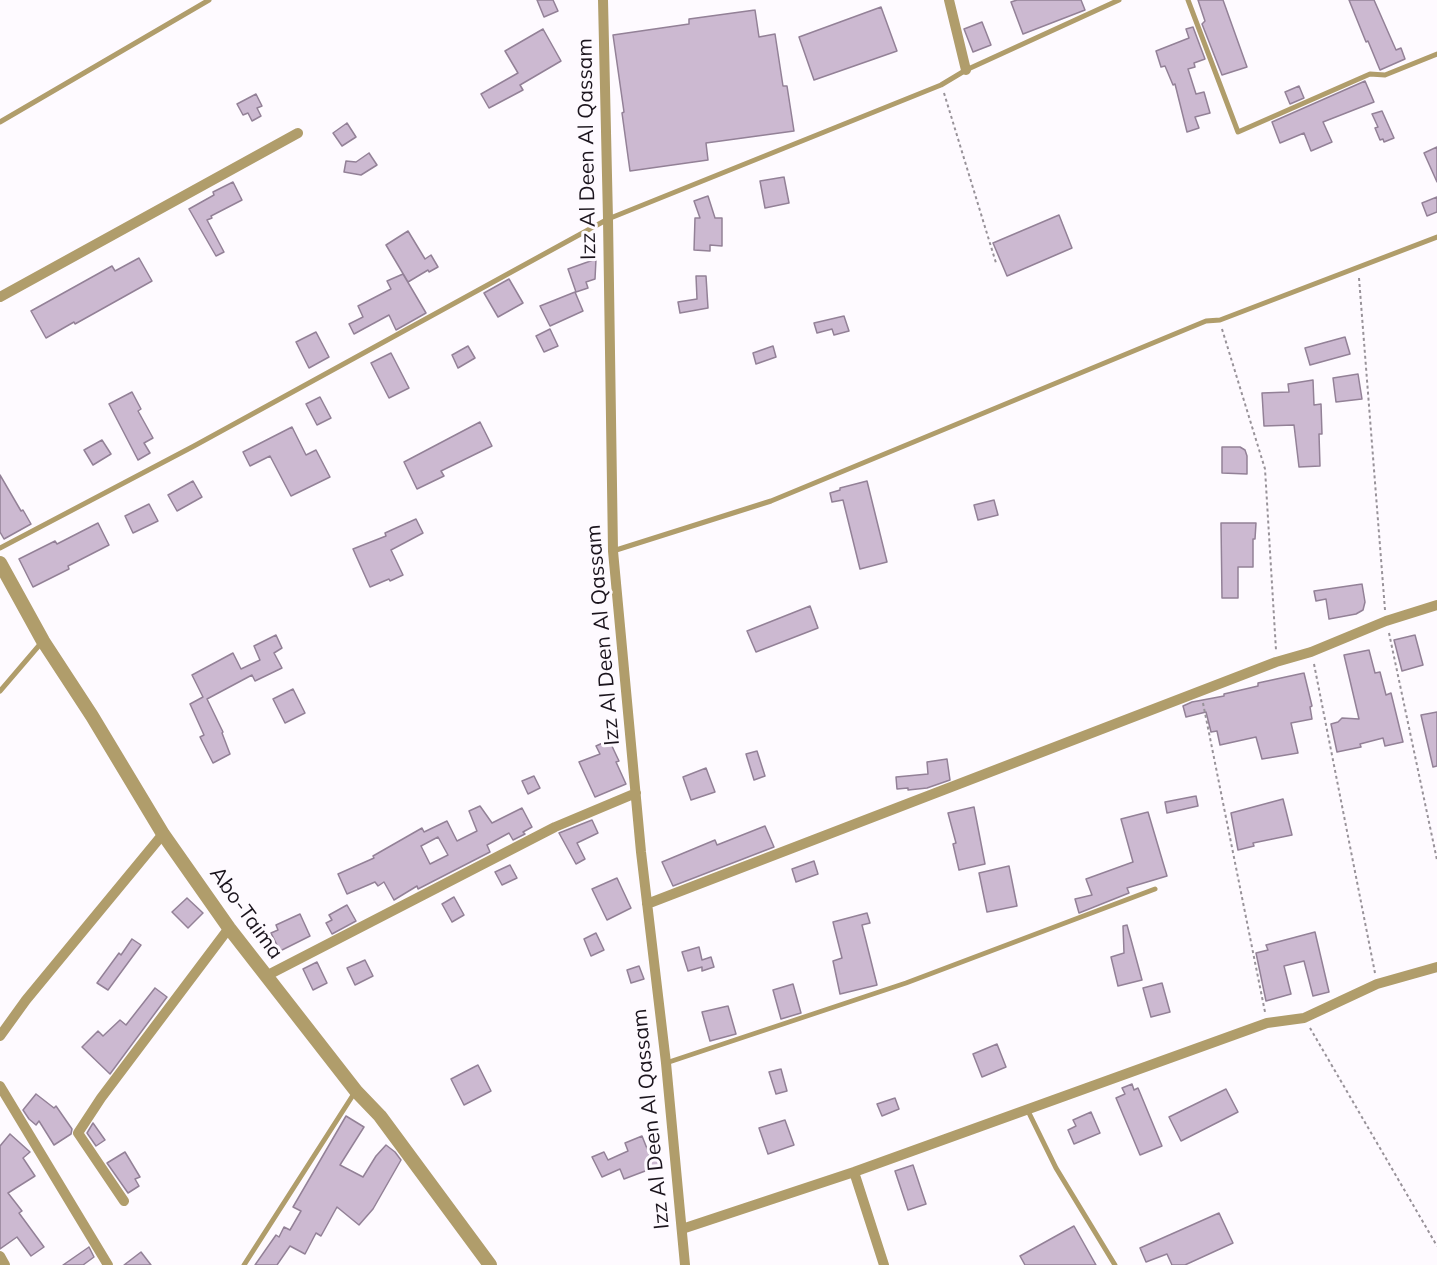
<!DOCTYPE html>
<style>
body{margin:0}
canvas{display:block;background:#fefaff}
</style>
<canvas width="1437" height="1265"></canvas>
<script>
const g = document.querySelector('canvas').getContext('2d');
g.lineJoin = 'round';
function fill(path, color) {
  g.fillStyle = color;
  g.fill(path, 'evenodd');
}
function toPath(rows) {
  const path = new Path2D();
  for (const r of rows) {
    path.moveTo(r[0], r[1]);
    for (let i = 2; i < r.length; i += 2) path.lineTo(r[i], r[i + 1]);
  }
  return path;
}
function stroke(path, color, width, dash) {
  g.strokeStyle = color;
  g.lineWidth = width;
  g.lineCap = dash ? 'butt' : 'round';
  g.setLineDash(dash || []);
  g.stroke(path);
}
function label(font, color, halo, rows, align = 'center') {
  g.font = font + ' Mulish,sans-serif';
  g.lineWidth = 6;
  g.setLineDash([]);
  g.textBaseline = 'middle';
  g.strokeStyle = halo;
  g.fillStyle = color;
  for (const [text, x, y, turn = 0] of rows) {
    g.save();
    g.translate(x, y);
    g.rotate((+turn || 0) * Math.PI / 180);
    g.textAlign = isNaN(turn) ? turn : align;
    if (halo) g.strokeText(text, 0, 0);
    g.fillText(text, 0, 0);
    g.restore();
  }
}
const building = toPath([
 [537,0,553,0,558,11,544,17,537,0],
 [1017,0,1081,0,1085,10,1023,34,1011,2,1017,0],
 [1198,0,1223,0,1247,67,1222,75,1202,24,1205,21,1198,0],
 [1349,0,1374,0,1396,50,1401,48,1405,59,1380,70,1368,41,1366,42,1349,0],
 [881,7,897,51,814,80,799,37,881,7],
 [755,10,759,37,775,34,783,86,787,86,794,131,706,143,708,160,630,171,622,113,624,112,613,35,689,24,689,19,755,10],
 [982,22,991,45,973,52,964,29,982,22],
 [1193,27,1205,59,1194,63,1195,67,1188,69,1196,94,1204,92,1210,113,1195,117,1199,128,1187,132,1175,84,1173,85,1165,66,1161,67,1156,51,1189,38,1186,29,1193,27],
 [543,29,561,61,520,85,523,90,489,108,481,94,518,73,505,51,543,29],
 [1365,81,1374,102,1323,122,1332,142,1311,151,1304,133,1280,143,1272,122,1365,81],
 [1299,86,1304,98,1290,104,1285,92,1299,86],
 [256,94,262,106,257,108,261,116,252,121,248,113,243,115,237,104,256,94],
 [1382,111,1394,138,1384,142,1383,139,1380,140,1375,128,1378,127,1372,114,1382,111],
 [347,123,356,137,342,146,333,133,347,123],
 [1437,147,1437,182,1424,153,1437,147],
 [369,153,377,165,361,175,344,172,346,161,356,162,369,153],
 [784,177,789,203,765,208,760,181,784,177],
 [233,182,242,200,211,216,212,218,207,220,224,252,216,256,189,209,214,195,213,192,233,182],
 [708,196,715,218,722,218,722,246,710,245,710,251,694,250,695,218,700,218,694,201,708,196],
 [1437,197,1437,212,1427,216,1422,203,1437,197],
 [1059,215,1072,248,1007,276,993,243,1059,215],
 [408,231,425,259,431,255,438,267,429,272,428,270,408,282,386,245,408,231],
 [139,258,152,281,75,324,74,322,46,338,31,311,112,266,115,271,139,258],
 [596,259,595,279,586,282,588,288,576,292,568,269,596,259],
 [403,274,426,313,396,330,389,315,354,334,349,324,363,317,358,306,391,289,387,281,403,274],
 [696,276,706,276,708,308,680,313,678,302,697,299,696,276],
 [509,279,523,303,498,317,484,293,509,279],
 [575,292,583,311,550,326,540,306,575,292],
 [844,316,849,331,834,335,832,329,817,333,814,323,844,316],
 [550,329,558,346,544,352,536,336,550,329],
 [316,332,329,357,309,368,296,342,316,332],
 [1345,337,1350,354,1310,365,1305,348,1345,337],
 [468,346,475,358,458,368,452,355,468,346],
 [773,346,776,357,756,364,753,353,773,346],
 [391,353,409,388,389,398,371,363,391,353],
 [1358,374,1362,399,1336,402,1333,378,1358,374],
 [1313,380,1314,405,1321,404,1322,434,1319,434,1320,466,1299,467,1294,425,1264,426,1262,393,1289,392,1288,384,1313,380],
 [132,392,141,409,138,411,153,438,144,443,150,453,138,460,109,404,132,392],
 [320,397,331,418,317,425,306,404,320,397],
 [480,422,492,446,441,471,444,476,417,489,404,462,480,422],
 [292,427,306,455,316,450,330,477,291,496,270,456,250,466,243,452,292,427],
 [102,440,111,454,93,465,84,450,102,440],
 [1222,447,1240,447,1245,450,1247,456,1247,474,1222,473,1222,447],
 [0,475,21,511,23,510,31,524,4,539,0,532,0,475],
 [193,481,202,497,177,511,168,495,193,481],
 [867,481,887,562,860,569,843,500,832,502,830,493,840,490,840,488,867,481],
 [994,500,998,515,978,520,974,505,994,500],
 [149,504,158,521,133,533,125,516,149,504],
 [416,519,423,533,391,550,403,575,390,581,389,579,370,587,353,549,386,536,385,533,416,519],
 [98,523,109,545,68,566,69,569,33,587,19,559,55,541,57,544,98,523],
 [1221,523,1256,523,1255,539,1253,539,1253,567,1238,567,1238,598,1222,598,1221,523],
 [1362,584,1365,602,1363,610,1356,614,1329,619,1326,599,1316,601,1314,591,1362,584],
 [810,606,818,628,756,652,747,631,810,606],
 [276,635,282,648,274,653,282,668,255,681,252,675,207,699,223,732,222,733,230,754,213,763,200,737,204,735,190,704,203,697,192,675,233,653,241,669,260,660,254,646,276,635],
 [1415,635,1423,665,1402,671,1394,640,1415,635],
 [1369,650,1375,673,1380,672,1386,695,1391,693,1403,742,1385,746,1383,738,1360,744,1361,747,1337,752,1331,724,1338,722,1342,718,1359,719,1344,655,1369,650],
 [1304,673,1312,706,1310,707,1312,719,1291,723,1298,753,1262,759,1256,737,1220,745,1217,731,1211,732,1206,712,1186,717,1183,706,1192,702,1224,696,1224,694,1258,686,1258,683,1304,673],
 [293,689,305,713,285,723,273,699,293,689],
 [1437,712,1437,766,1433,767,1421,715,1437,712],
 [607,741,608,743,610,742,619,761,616,762,626,784,595,797,579,762,600,754,596,746,607,741],
 [757,751,765,776,754,780,746,754,757,751],
 [947,759,950,780,927,788,908,790,908,788,897,789,896,777,928,774,927,762,947,759],
 [706,768,715,792,691,800,683,777,706,768],
 [534,776,540,788,528,794,522,781,534,776],
 [1196,796,1198,806,1167,813,1165,802,1196,796],
 [1283,799,1292,835,1253,843,1254,846,1238,850,1231,813,1283,799],
 [480,806,492,823,522,808,532,827,523,832,525,834,513,840,509,833,487,845,490,852,418,889,417,886,394,900,384,882,378,886,375,882,347,894,338,874,374,858,373,856,422,828,424,832,447,821,457,841,477,831,469,811,480,806],
 [438,837,448,855,430,864,421,846,438,837],
 [974,807,985,864,959,870,953,844,956,843,948,813,974,807],
 [1148,812,1167,876,1127,888,1129,893,1079,913,1075,899,1092,895,1086,879,1133,862,1121,819,1148,812],
 [592,820,598,833,577,843,585,859,576,864,559,833,592,820],
 [765,826,774,847,673,886,662,862,715,840,717,845,765,826],
 [814,861,818,874,796,882,792,869,814,861],
 [510,865,517,878,502,885,495,872,510,865],
 [1009,866,1017,906,987,912,979,873,1009,866],
 [617,878,631,908,607,920,592,889,617,878],
 [454,897,464,915,452,922,442,904,454,897],
 [187,898,203,913,188,928,172,912,187,898],
 [347,905,356,921,332,934,326,923,332,920,329,915,347,905],
 [867,913,870,923,862,925,877,985,840,994,833,961,842,958,833,922,867,913],
 [300,914,310,936,280,951,271,933,278,930,276,925,300,914],
 [1127,925,1142,980,1118,986,1111,957,1124,953,1123,926,1127,925],
 [1315,932,1329,992,1313,996,1304,961,1284,966,1291,994,1266,1001,1256,953,1268,950,1266,945,1315,932],
 [596,933,604,950,591,956,584,939,596,933],
 [132,939,141,945,108,990,97,983,119,953,121,955,132,939],
 [699,947,702,960,711,957,714,967,702,971,702,967,688,971,682,952,699,947],
 [365,960,373,976,355,985,347,968,365,960],
 [317,962,327,983,313,990,303,969,317,962],
 [639,966,644,979,631,983,627,970,639,966],
 [1162,983,1170,1012,1151,1017,1143,988,1162,983],
 [793,984,801,1013,781,1019,773,990,793,984],
 [155,988,167,997,110,1074,82,1047,98,1031,103,1036,120,1020,126,1025,155,988],
 [728,1006,736,1034,710,1041,702,1012,728,1006],
 [997,1044,1006,1067,982,1077,973,1054,997,1044],
 [478,1065,491,1091,464,1105,451,1079,478,1065],
 [781,1069,787,1091,776,1094,769,1072,781,1069],
 [1132,1084,1134,1090,1138,1088,1162,1146,1140,1155,1116,1098,1125,1094,1122,1088,1132,1084],
 [1226,1089,1238,1112,1181,1141,1169,1117,1226,1089],
 [36,1094,54,1108,56,1106,72,1129,71,1134,54,1145,39,1121,36,1125,29,1119,23,1110,36,1094],
 [895,1098,899,1109,882,1116,877,1104,895,1098],
 [1091,1112,1100,1133,1074,1144,1068,1130,1076,1126,1073,1120,1091,1112],
 [346,1116,364,1127,340,1165,363,1177,376,1156,386,1145,395,1152,401,1160,373,1209,359,1225,337,1207,321,1236,316,1233,305,1254,290,1246,277,1265,255,1265,276,1235,279,1237,284,1227,290,1230,301,1211,293,1207,346,1116],
 [785,1120,794,1145,768,1154,759,1128,785,1120],
 [93,1123,105,1140,96,1146,87,1133,93,1123],
 [10,1134,30,1152,23,1158,35,1176,8,1193,22,1211,19,1213,44,1247,31,1256,17,1237,0,1249,0,1146,10,1134],
 [642,1136,650,1156,657,1154,661,1165,624,1179,620,1169,602,1177,592,1157,604,1152,608,1160,628,1151,625,1143,642,1136],
 [125,1152,140,1177,135,1179,139,1186,128,1193,107,1163,125,1152],
 [913,1165,926,1204,908,1210,895,1171,913,1165],
 [1219,1213,1233,1243,1185,1265,1172,1265,1167,1254,1146,1262,1140,1248,1219,1213],
 [1074,1226,1096,1265,1025,1265,1020,1256,1074,1226],
 [89,1247,94,1257,83,1265,63,1265,89,1247],
 [141,1252,151,1265,124,1265,141,1252]
]);
fill(building, '#ccb9d1');
stroke(building, '#938197', 1.5);
stroke(toPath([
 [944,93,996,263],
 [1359,278,1385,610],
 [1222,329,1265,469,1276,650],
 [1389,633,1437,860],
 [1314,664,1375,973],
 [1203,703,1265,1012],
 [1310,1028,1437,1246]
]), '#989299', 2, [3, 3]);
stroke(toPath([
 [1188,0,1238,132,1370,74,1385,75,1437,54],
 [0,122,209,0],
 [0,548,194,446,608,219,941,85,966,70,1119,0],
 [613,551,771,501,1206,321,1220,320,1437,237],
 [0,691,42,642],
 [666,1063,906,983,1155,889],
 [1028,1111,1056,1168,1115,1265],
 [244,1265,355,1092]
]), '#b09d6b', 5);
stroke(toPath([
 [603,0,608,219,613,551,641,852,666,1063,685,1265],
 [949,0,966,70],
 [0,297,298,133],
 [647,904,1276,662,1311,652,1386,621,1437,605],
 [266,976,555,827,636,793],
 [0,1036,26,1000,163,834],
 [0,1086,108,1265],
 [854,1172,884,1265],
 [124,1201,78,1133,101,1098,229,928],
 [682,1229,854,1172,1267,1023,1304,1018,1377,984,1437,967],
 [0,1256,5,1265]
]), '#b09d6b', 10);
stroke(toPath([
 [0,563,43,641,92,716,163,834,229,928,356,1091,380,1116,490,1265]
]), '#b09d6b', 14);
label('21px', '#1b141d', '#fefaff', [
 ["Izz Al Deen Al Qassam",587,149,-91],
 ["Izz Al Deen Al Qassam",603,635,-95],
 ["Abo-Taima",246,913,54],
 ["Izz Al Deen Al Qassam",651,1119,-96]
]);
</script>
